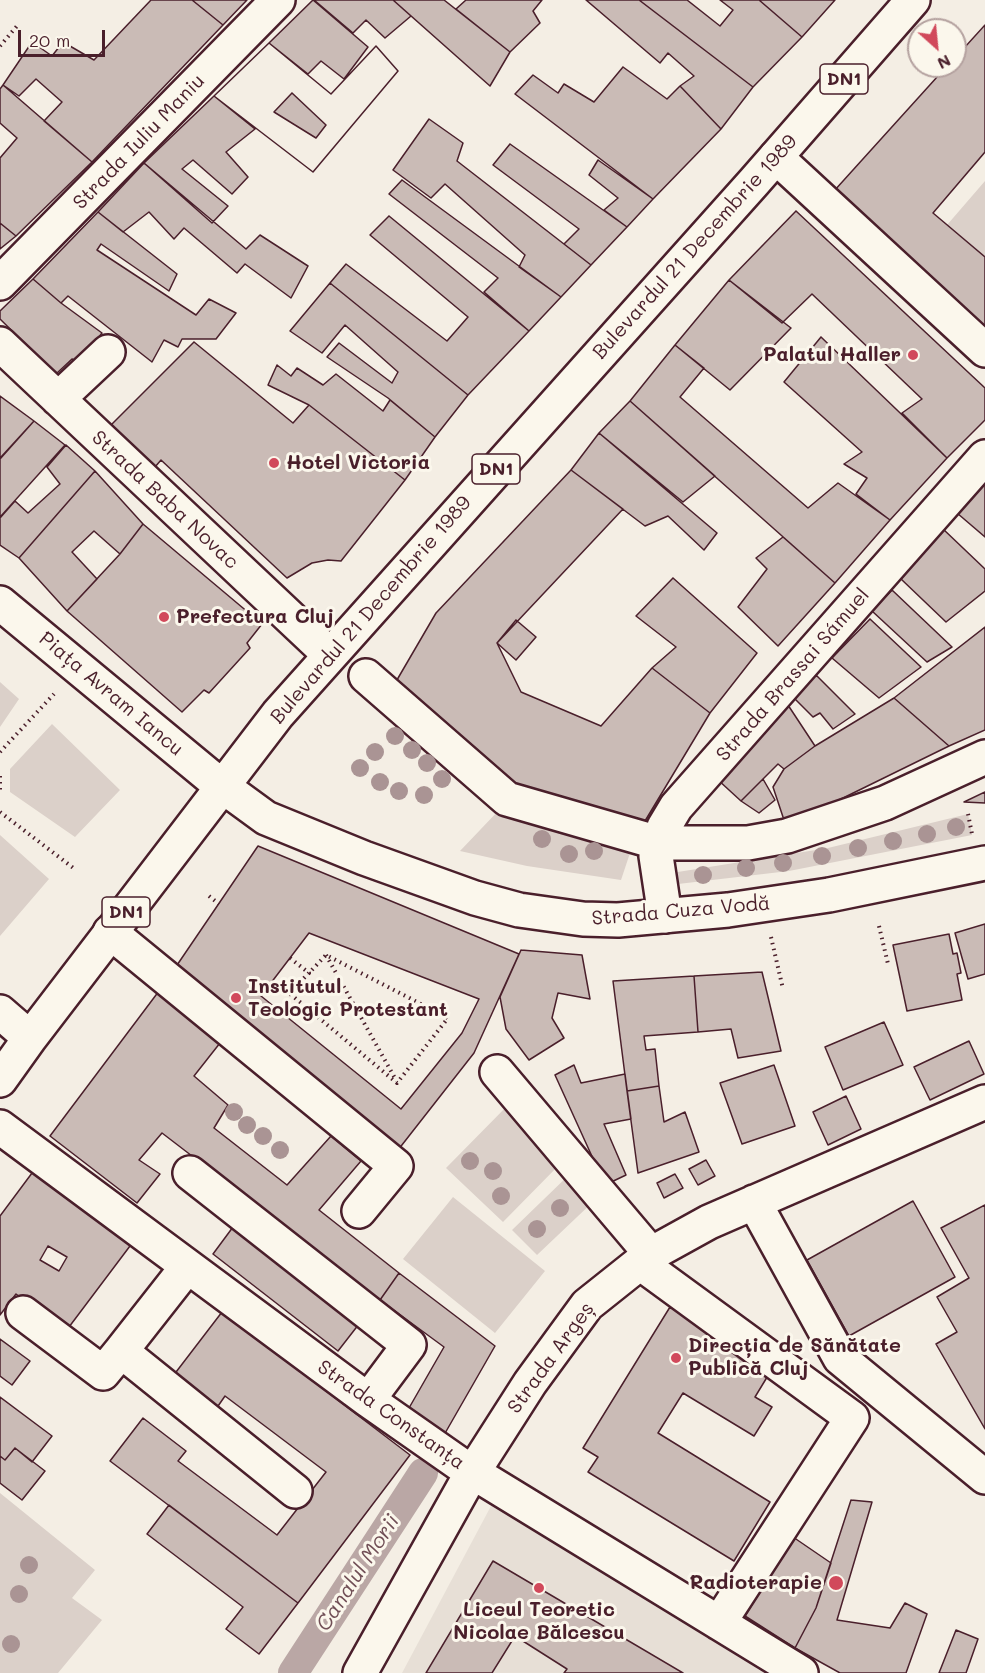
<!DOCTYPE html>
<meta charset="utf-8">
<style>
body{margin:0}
#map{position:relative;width:985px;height:1673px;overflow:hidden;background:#f4eee4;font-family:Mali,sans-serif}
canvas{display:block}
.north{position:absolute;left:907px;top:18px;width:60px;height:60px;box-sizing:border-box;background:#fbf7ec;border:2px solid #b4a19f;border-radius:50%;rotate:153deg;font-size:16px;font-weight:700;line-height:24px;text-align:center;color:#4a1f2b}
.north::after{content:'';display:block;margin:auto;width:21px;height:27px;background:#d1495b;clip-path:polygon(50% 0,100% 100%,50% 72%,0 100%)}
.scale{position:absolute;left:18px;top:30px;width:87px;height:27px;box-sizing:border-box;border:3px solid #4a1f2b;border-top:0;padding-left:8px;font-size:18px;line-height:21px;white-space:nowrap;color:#4a1f2b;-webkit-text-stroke:4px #fbf7ec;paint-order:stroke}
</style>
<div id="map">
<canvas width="985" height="1673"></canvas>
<div class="north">N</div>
<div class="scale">20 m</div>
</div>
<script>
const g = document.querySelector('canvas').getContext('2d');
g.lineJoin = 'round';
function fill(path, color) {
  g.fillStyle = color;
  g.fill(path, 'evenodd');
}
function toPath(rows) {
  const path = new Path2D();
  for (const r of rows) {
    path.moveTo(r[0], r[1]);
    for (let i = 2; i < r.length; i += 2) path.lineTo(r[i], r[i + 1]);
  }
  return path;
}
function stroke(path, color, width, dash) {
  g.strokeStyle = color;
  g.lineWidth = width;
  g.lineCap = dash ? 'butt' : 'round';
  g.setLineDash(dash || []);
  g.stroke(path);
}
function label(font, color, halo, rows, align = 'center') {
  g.font = font + ' Mali,sans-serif';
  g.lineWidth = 6;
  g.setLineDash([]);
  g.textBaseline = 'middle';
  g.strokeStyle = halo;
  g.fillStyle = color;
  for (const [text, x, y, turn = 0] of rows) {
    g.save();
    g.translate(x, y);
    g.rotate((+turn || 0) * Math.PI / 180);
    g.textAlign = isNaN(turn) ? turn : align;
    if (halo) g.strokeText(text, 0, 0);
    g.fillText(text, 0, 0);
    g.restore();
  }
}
fill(toPath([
 [491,1506,768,1671,767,1673,402,1673]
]), '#e7dfd6');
fill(toPath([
 [985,181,985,257,947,225],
 [0,682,19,699,0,727],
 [52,724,120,790,75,837,10,792,10,769],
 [500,809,595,835,630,853,621,880,527,866,460,851],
 [968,814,972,835,789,871,661,886,659,875,828,848],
 [0,835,49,879,0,936],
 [512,1101,563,1161,503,1222,446,1168],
 [573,1171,596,1199,537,1255,512,1230],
 [453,1197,545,1271,495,1333,403,1259],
 [0,1493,95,1570,72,1598,102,1620,58,1673,0,1673]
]), '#dbd0c9');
stroke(toPath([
 [293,1673,423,1473]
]), '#baa7a5', 30);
const building = toPath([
 [151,0,192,0,223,25,92,162,44,121,62,102,36,79,19,96,3,85,32,42,52,56,63,42,94,60,151,0],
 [192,0,247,0,223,25,192,0],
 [313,0,368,47,344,79,321,61,308,74,269,43,313,0],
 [314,0,393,0,411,16,385,38,366,20,353,33,314,0],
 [393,0,444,0,510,52,490,86,393,0],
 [466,0,542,0,533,11,540,23,510,52,456,9,466,0],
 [586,0,639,0,753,87,721,129,680,86,694,76,668,53,660,63,586,0],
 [639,0,687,0,720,26,733,10,720,0,759,0,802,37,753,87,639,0],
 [759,0,835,0,802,37,759,0],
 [985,25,985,152,933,213,985,257,985,328,834,191,947,66,955,66,955,58,985,25],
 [269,43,331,94,376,46,398,71,313,172,214,96,269,43],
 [292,93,326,125,316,138,274,112,292,93],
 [269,43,331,94,376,46,398,71,313,172,214,96,269,43],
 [623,67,667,99,680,86,721,129,653,199,515,94,533,75,558,93,564,84,594,102,623,67],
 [3,85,92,162,16,236,0,223,0,158,17,138,0,123,0,89,3,85],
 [214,96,255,129,226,152,248,177,232,194,193,160,182,169,228,206,212,223,144,163,214,96],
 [429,119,463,143,457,161,591,265,561,297,519,267,525,255,445,184,431,198,393,170,429,119],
 [510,144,627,227,591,265,564,244,579,229,493,165,510,144],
 [598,160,653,199,627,227,604,210,618,198,589,175,598,160],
 [144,163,246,249,260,235,308,266,291,298,245,264,237,273,184,228,174,239,149,212,123,232,98,212,144,163],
 [402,180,561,297,529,331,484,292,498,278,389,194,402,180],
 [796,211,985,388,985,420,947,458,902,413,922,399,812,294,782,323,729,280,796,211],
 [98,212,177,274,169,291,101,244,97,250,196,315,209,299,236,313,216,339,182,339,178,347,164,340,152,362,68,296,61,303,33,279,98,212],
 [389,216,529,331,468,395,330,283,346,264,447,341,468,317,370,235,389,216],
 [0,223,16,236,0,249,0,223],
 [33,279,61,303,102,333,79,362,72,359,56,374,0,319,0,311,33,279],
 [729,280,791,328,730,390,675,345,729,280],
 [330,283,468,395,435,437,388,398,327,357,339,343,392,383,398,372,345,325,322,353,290,331,330,283],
 [821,337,947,458,890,520,856,494,867,478,844,464,862,452,784,382,821,337],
 [194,342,293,423,309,405,405,480,341,561,328,560,312,563,287,578,161,460,155,467,109,427,194,342],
 [675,345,704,368,680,397,808,508,838,483,890,520,835,583,630,401,675,345],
 [277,365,291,376,297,368,323,385,336,374,383,411,390,400,435,437,405,480,309,405,268,385,277,365],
 [0,396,34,421,0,458,0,396],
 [630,401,715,476,683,502,599,433,630,401],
 [34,421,65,445,0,517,0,459,34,421],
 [599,433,717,533,704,550,668,516,645,526,571,470,599,433],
 [66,445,95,471,19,558,0,545,0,518,15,501,28,513,60,484,47,467,66,445],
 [571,470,623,509,497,643,521,692,601,726,652,668,710,713,642,826,512,789,394,685,436,613,571,470],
 [95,471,143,524,120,554,94,531,72,552,97,579,67,611,19,558,95,471],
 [985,483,985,537,957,513,985,483],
 [143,524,262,624,247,643,250,648,209,693,204,690,182,712,67,611,120,554,143,524],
 [942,528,985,569,985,591,946,622,901,579,942,528],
 [783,537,835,583,778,646,738,607,767,569,756,558,783,537],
 [673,578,757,653,710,713,652,668,676,647,636,616,673,578],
 [892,590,952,647,927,662,872,611,892,590],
 [870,619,921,667,879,698,832,658,870,619],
 [516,620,536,637,516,660,497,643,516,620],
 [985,627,985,730,949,746,894,698,985,627],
 [816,675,855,714,833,729,820,713,813,717,793,697,816,675],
 [894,698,949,746,786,826,773,787,784,769,815,746,894,698],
 [786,702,815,746,784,769,778,764,741,801,717,779,786,702],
 [763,779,775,800,759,813,741,801,763,779],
 [985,792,985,803,964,802,985,792],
 [258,846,519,954,474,1053,398,1150,173,971,258,846],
 [309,933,479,999,462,1033,401,1109,261,996,309,933],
 [985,924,985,974,968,979,955,933,985,924],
 [949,934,953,954,957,953,961,973,957,974,962,1000,907,1011,893,945,949,934],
 [521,950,582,955,590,999,558,993,552,1018,564,1038,529,1060,506,1029,500,997,521,950],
 [762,972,781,1051,738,1058,731,1029,698,1032,694,976,762,972],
 [694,976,698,1032,644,1036,646,1050,655,1049,659,1086,627,1091,613,981,694,976],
 [159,991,220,1043,194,1076,228,1105,214,1128,287,1185,331,1136,361,1161,319,1210,399,1273,380,1300,162,1133,139,1160,160,1174,137,1203,50,1136,159,991],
 [884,1022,903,1065,843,1090,825,1047,884,1022],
 [969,1041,984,1074,930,1100,914,1067,969,1041],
 [574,1065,581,1083,625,1074,631,1119,604,1124,626,1175,605,1185,555,1075,574,1065],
 [774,1065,795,1126,742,1144,720,1083,774,1065],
 [659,1086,664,1122,685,1112,699,1152,638,1173,627,1091,659,1086],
 [846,1096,861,1129,828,1145,813,1112,846,1096],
 [706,1160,715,1176,698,1185,689,1169,706,1160],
 [35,1169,133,1242,66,1331,16,1294,0,1315,0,1216,35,1169],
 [48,1246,67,1257,59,1271,40,1260,48,1246],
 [675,1174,683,1188,664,1198,657,1183,675,1174],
 [913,1201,955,1277,849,1336,807,1260,913,1201],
 [985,1205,985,1429,936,1344,957,1332,937,1297,969,1278,941,1228,985,1205],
 [233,1227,359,1324,338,1351,213,1254,233,1227],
 [399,1273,495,1346,444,1435,409,1408,444,1347,380,1300,399,1273],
 [670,1307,772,1369,755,1397,772,1407,754,1436,683,1393,658,1433,770,1502,734,1561,588,1472,598,1457,583,1448,670,1307],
 [222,1312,410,1455,298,1603,110,1461,143,1418,186,1451,178,1461,277,1535,326,1472,225,1396,216,1409,173,1376,222,1312],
 [0,1339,30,1361,12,1385,0,1376,0,1339],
 [0,1397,52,1436,32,1462,15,1448,5,1460,0,1456,0,1397],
 [15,1448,45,1471,22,1500,0,1483,0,1456,5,1460,15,1448],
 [851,1500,872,1502,837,1620,890,1628,905,1603,927,1614,906,1673,840,1673,795,1648,816,1608,851,1500],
 [169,1505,298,1603,259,1654,226,1629,243,1607,147,1534,169,1505],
 [793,1537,831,1563,816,1608,795,1648,745,1616,793,1537],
 [493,1561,683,1673,564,1673,567,1669,515,1636,492,1673,426,1673,493,1561],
 [956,1630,978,1639,966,1673,939,1673,956,1630]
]);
fill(building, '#cabbb6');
stroke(building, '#4a1f2b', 1.5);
const minor = toPath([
 [776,157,985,350],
 [0,283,278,0],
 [0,344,330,655],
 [58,399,108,352],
 [366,676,507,799,659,843,748,843,787,836,885,803,985,757],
 [665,916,656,856,664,827,676,807,985,457],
 [110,932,396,1166,359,1211],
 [497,1072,651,1254],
 [0,1127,368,1400,461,1465,801,1673],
 [190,1173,409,1345,368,1400],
 [754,1202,840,1358,985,1477],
 [640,1263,852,1418,719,1623],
 [187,1267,121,1351,295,1491],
 [23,1313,103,1373,121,1351],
 [360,1673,466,1483,530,1383,587,1305,651,1254,709,1222,985,1102]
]);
const major = toPath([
 [0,603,214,780,266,818,364,858,475,898,519,910,583,919,618,920,728,910,829,895,985,863],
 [0,1012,30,1038],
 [0,1080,30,1038,278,714,754,182,913,0]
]);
stroke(minor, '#4a1f2b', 38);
stroke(major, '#4a1f2b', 38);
stroke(toPath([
 [0,46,17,26],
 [0,752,54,694],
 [0,776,0,792],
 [0,812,76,870],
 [968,814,972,834],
 [209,896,219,904],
 [879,926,888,964],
 [771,937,783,989],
 [326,955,396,1080],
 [290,958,309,973,289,993,397,1083,448,1018,326,955,309,973]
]), '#4a1f2b', 4, [1.5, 4.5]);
stroke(minor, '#fbf7ec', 33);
stroke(major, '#fbf7ec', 33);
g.fillStyle = '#aa9494';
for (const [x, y] of [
 [395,736],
 [412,750],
 [375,752],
 [427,763],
 [360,768],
 [442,779],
 [380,782],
 [399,791],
 [424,795],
 [956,827],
 [927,834],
 [542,839],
 [893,841],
 [858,848],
 [594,851],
 [569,854],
 [822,856],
 [783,863],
 [746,868],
 [703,875],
 [234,1112],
 [247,1125],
 [263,1136],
 [280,1150],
 [470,1161],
 [493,1171],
 [501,1196],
 [560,1208],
 [537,1229],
 [29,1565],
 [19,1594],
 [11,1644]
]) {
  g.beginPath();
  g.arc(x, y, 9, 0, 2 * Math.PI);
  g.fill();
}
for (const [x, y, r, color] of [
 [913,355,6,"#d1495b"],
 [274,463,6,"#d1495b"],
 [164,617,6,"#d1495b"],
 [236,998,6,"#d1495b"],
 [676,1358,6,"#d1495b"],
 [836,1583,8,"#d1495b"],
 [539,1588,6,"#d1495b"]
]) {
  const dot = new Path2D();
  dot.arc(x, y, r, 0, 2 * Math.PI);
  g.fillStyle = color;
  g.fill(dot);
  stroke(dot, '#fbf7ec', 2);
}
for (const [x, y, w] of [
 [844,79,48],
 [496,469,48],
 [126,912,48]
]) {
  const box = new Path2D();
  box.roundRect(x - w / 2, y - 15, w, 30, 4.5);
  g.fillStyle = '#fbf7ec';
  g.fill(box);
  stroke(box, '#4a1f2b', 1.5);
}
label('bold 18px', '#4a1f2b', null, [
 ["DN1",844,79],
 ["DN1",496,469],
 ["DN1",126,912]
]);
label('20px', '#4a1f2b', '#fbf7ec', [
 ["Strada Iuliu Maniu",139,142,-46],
 ["Bulevardul 21 Decembrie 1989",695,247,-48],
 ["Strada Baba Novac",165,500,43],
 ["Bulevardul 21 Decembrie 1989",371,610,-49],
 ["Strada Brassai Sámuel",793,675,-49],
 ["Piața Avram Iancu",111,694,40],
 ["Strada Cuza Vodă",681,911,-5],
 ["Strada Argeș",551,1358,-54],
 ["Strada Constanța",391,1415,35]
]);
label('bold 20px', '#4a1f2b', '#fbf7ec', [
 ["Palatul Haller",901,355,"right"],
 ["Hotel Victoria",286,463],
 ["Prefectura Cluj",176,617],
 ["Institutul",248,987],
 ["Teologic Protestant",248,1010],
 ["Direcția de Sănătate",688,1346],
 ["Publică Cluj",688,1369],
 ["Radioterapie",822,1583,"right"],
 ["Liceul Teoretic",539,1610,"center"],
 ["Nicolae Bălcescu",539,1633,"center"]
], 'left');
label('italic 21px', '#714f56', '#fbf7ec', [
 ["Canalul Morii",358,1573,-57]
]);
</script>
